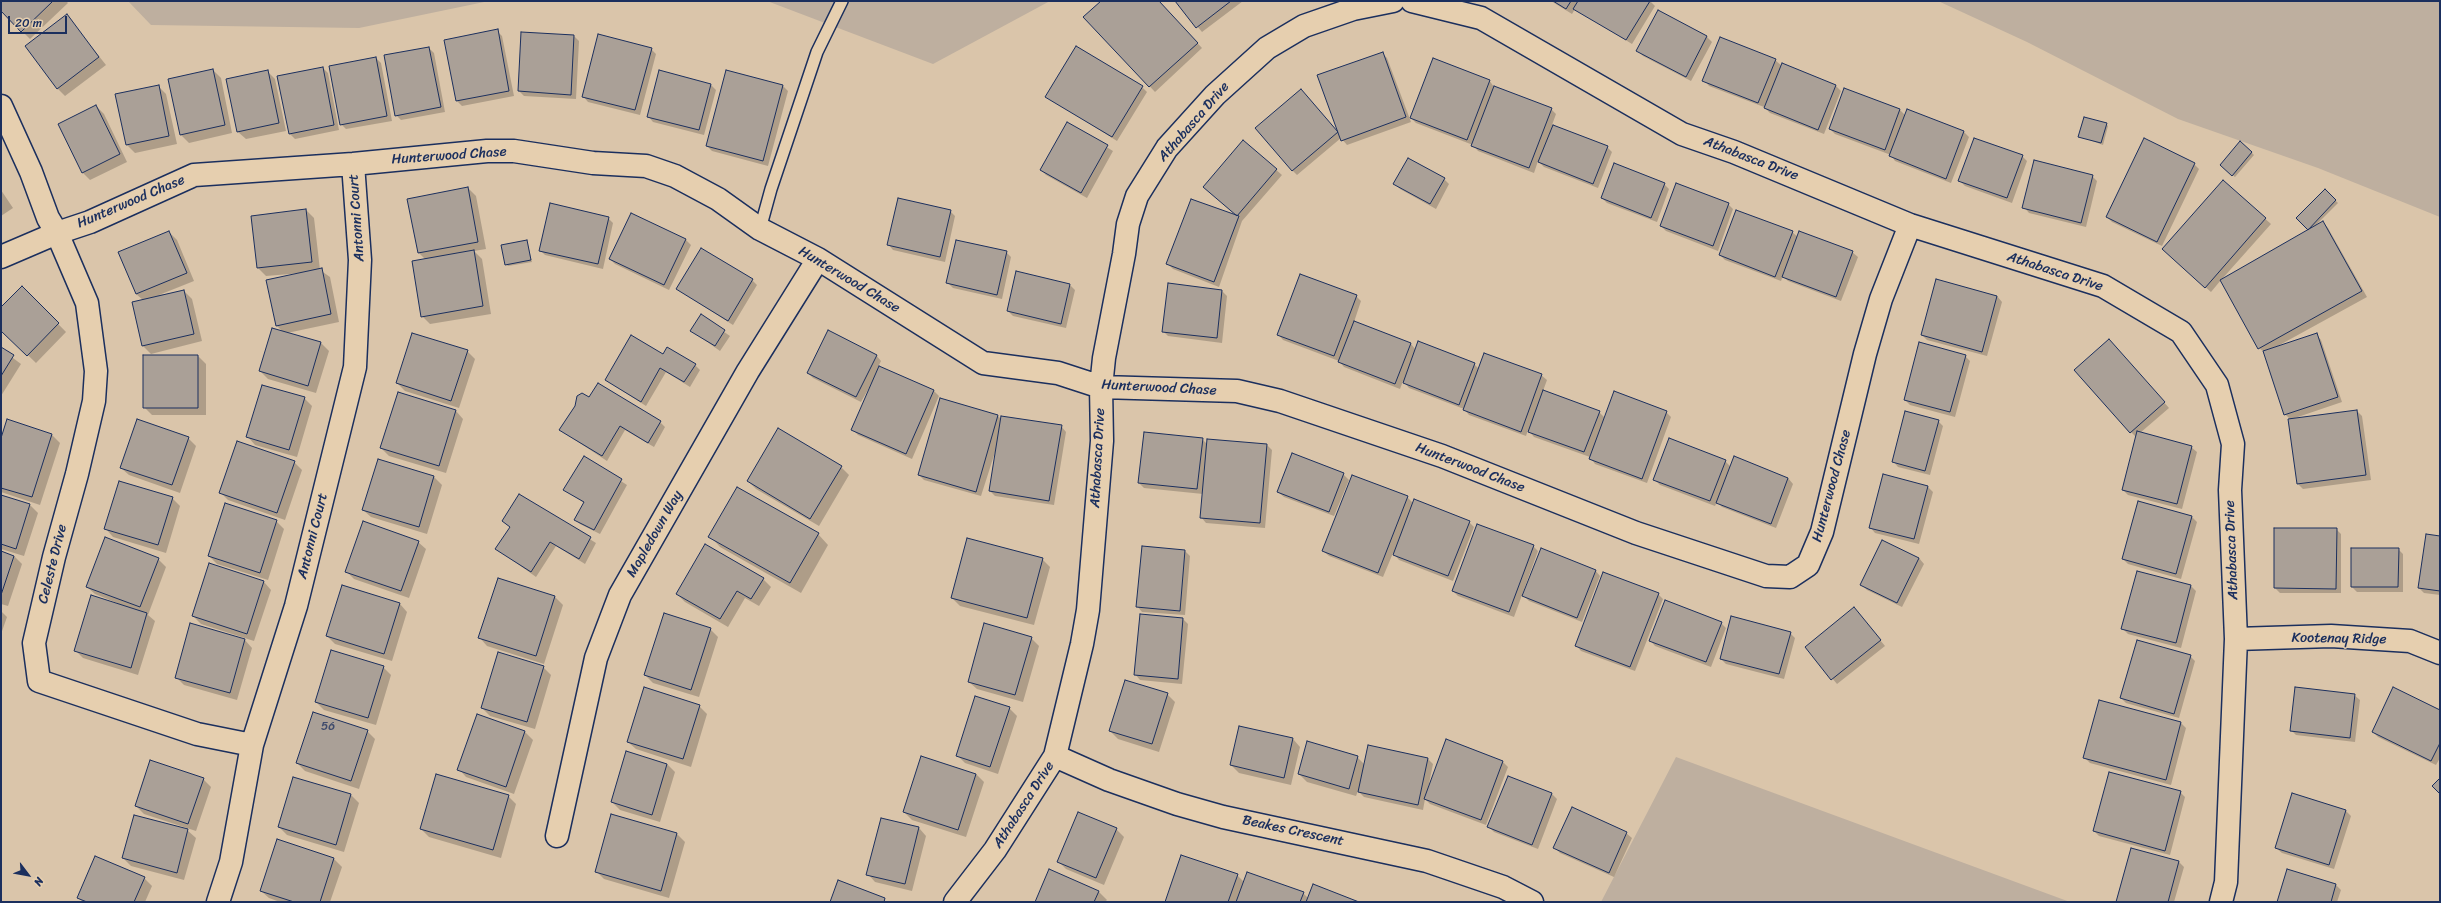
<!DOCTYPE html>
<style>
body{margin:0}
#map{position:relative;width:2441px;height:903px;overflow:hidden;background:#dac5aa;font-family:Sriracha,sans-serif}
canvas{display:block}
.frame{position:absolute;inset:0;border:2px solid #1b2f5e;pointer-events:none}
.north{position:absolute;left:8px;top:855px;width:40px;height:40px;-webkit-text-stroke:3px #e6cfaf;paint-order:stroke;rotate:122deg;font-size:11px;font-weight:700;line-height:16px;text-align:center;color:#1b2f5e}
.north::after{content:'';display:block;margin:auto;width:14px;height:18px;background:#1b2f5e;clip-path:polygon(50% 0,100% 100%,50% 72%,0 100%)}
.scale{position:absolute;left:8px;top:16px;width:59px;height:18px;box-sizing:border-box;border:2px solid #1b2f5e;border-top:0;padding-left:5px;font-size:12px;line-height:14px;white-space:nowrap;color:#1b2f5e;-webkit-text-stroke:3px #e6cfaf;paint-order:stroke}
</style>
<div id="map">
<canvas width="2441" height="903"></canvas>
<div class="frame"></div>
<div class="north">N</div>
<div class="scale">20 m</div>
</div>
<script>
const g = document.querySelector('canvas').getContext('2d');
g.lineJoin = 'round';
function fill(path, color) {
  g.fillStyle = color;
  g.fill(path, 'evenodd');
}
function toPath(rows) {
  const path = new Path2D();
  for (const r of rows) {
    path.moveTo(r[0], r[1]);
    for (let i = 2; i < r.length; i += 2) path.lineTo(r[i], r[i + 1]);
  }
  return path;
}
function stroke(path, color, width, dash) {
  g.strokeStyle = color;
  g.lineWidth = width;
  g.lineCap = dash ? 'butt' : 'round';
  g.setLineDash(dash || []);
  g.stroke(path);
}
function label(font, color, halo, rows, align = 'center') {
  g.font = font + ' Sriracha,sans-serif';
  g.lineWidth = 3;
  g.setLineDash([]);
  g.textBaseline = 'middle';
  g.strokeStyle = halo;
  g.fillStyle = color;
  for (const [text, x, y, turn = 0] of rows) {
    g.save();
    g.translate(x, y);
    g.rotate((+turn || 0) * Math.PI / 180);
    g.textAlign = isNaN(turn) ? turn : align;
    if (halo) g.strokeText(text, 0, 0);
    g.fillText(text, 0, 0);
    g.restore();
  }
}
fill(toPath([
 [128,1,489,1,359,28,151,25],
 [767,1,1050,1,933,64],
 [1938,1,2440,1,2440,217,2318,168,2178,119,2027,42],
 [1676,757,2070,902,1601,902]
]), '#beaf9f');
fill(toPath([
 [1,1,66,1,68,3,30,39,1,10],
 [1102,1,1158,1,1202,48,1155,92,1085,17],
 [1176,1,1243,1,1202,32],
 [1551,1,1650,1,1655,6,1632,44,1575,9,1572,14],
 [1658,11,1707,37,1712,42,1691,81,1643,56,1638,51],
 [67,16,106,65,65,96,57,88],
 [497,31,502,36,514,96,462,106,457,101],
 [522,33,574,36,579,41,576,99,524,96,519,91],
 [429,48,434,53,445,112,401,120,396,115],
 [651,49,656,54,640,115,588,102,583,96],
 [1382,53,1387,58,1411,122,1347,145,1341,138,1297,175,1292,170,1306,95,1340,135],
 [376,58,381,63,392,121,346,129,341,124],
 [1775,60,1782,66,1836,86,1841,91,1824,134,1770,113,1764,107,1709,86,1704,80],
 [323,68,328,73,339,130,295,139,289,133],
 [213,70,221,78,232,133,189,143,181,135],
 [267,71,275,79,286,131,246,139,238,132],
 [727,71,783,86,788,91,768,166,712,151,707,146],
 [659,72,711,85,716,90,704,135,653,122,648,116],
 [1489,80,1494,87,1551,109,1556,114,1552,125,1607,147,1612,152,1598,188,1544,167,1538,161,1534,173,1478,151,1473,145,1416,123,1411,118],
 [158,86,166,94,177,144,135,153,127,145],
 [1142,87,1147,92,1117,141,1046,96],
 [96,106,104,114,127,162,90,180,82,172],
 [1900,110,1906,116,1908,110,1964,132,1969,137,1951,183,1895,161,1891,155,1835,134,1830,129],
 [1067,123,1113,151,1087,198,1046,175,1041,170],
 [2106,124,2108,126,2103,145,2079,136],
 [1243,141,1282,175,1242,221,1219,287,1173,269,1168,264,1191,200,1240,218,1209,192],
 [2251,152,2254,155,2235,177,2223,168],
 [2022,156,2027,161,2012,203,1965,186,1960,181],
 [2194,164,2199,169,2162,246,2112,222,2107,217],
 [2092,176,2097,181,2086,227,2029,213,2024,207],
 [1444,179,1449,184,1436,209,1400,189,1395,184],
 [2223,181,2271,224,2222,279,2309,230,2297,218,2325,190,2338,203,2315,226,2323,222,2328,228,2367,297,2276,347,2316,334,2321,340,2342,402,2292,419,2357,411,2362,416,2371,480,2303,489,2298,484,2291,420,2285,414,2265,353,2259,348,2221,280,2211,292,2168,254],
 [1664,184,1669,189,1657,222,1607,203,1602,198],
 [468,188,476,196,486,249,474,251,482,259,491,314,430,324,422,316,426,260,419,253],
 [1,190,13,208,1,216],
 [1728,204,1733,209,1718,251,1666,231,1661,226],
 [306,210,314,218,320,270,330,277,339,322,287,333,321,343,329,351,316,393,268,379,260,371,283,332,277,326,302,273,266,276,258,268,252,217],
 [950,211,955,216,945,262,893,250,888,244],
 [632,215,686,240,691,245,669,290,615,264,610,259],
 [608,218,613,223,603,269,545,255,540,250],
 [169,232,177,240,194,281,159,295,184,291,192,299,202,341,151,354,143,346,133,303,143,300,136,294],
 [1792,232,1798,237,1852,252,1858,257,1841,301,1788,281,1783,276,1781,281,1725,260,1720,255],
 [527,241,532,262,508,266,506,264],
 [1006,252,1011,257,1002,299,953,288,948,283],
 [1017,272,1070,285,1075,290,1066,328,1013,316,1008,311],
 [752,280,757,285,733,325,677,289],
 [1937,280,1997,296,2002,302,1987,356,1927,340,1922,335],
 [1168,285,1222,291,1227,296,1222,343,1168,336,1163,331],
 [22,287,66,332,36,363,1,329,1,308],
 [1356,296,1361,301,1354,322,1411,344,1416,350,1474,364,1479,369,1541,375,1547,380,1543,391,1599,412,1605,418,1666,412,1671,417,1647,483,1595,464,1590,457,1534,437,1528,430,1526,436,1469,415,1464,409,1409,388,1403,381,1400,389,1344,367,1339,361,1283,340,1278,334],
 [701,316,730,336,720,351,692,331],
 [2114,345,2169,408,2140,433,2191,447,2197,452,2182,509,2128,495,2123,490,2137,438,2131,432],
 [1,349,21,364,1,396],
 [467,351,475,359,459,408,405,391,397,383],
 [663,355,695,365,700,370,690,387,666,372,646,406,606,380],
 [876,355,881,361,878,367,934,391,939,396,912,459,858,435,853,430,877,374,861,402,813,378,808,373],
 [198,356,206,364,206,415,152,415,144,407],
 [1965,356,1970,361,1955,417,1910,405,1905,400],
 [304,398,312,406,297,457,255,445,248,437],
 [590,398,660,422,665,427,654,447,625,430,607,461,560,430],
 [456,411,463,419,446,473,389,456,381,448],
 [998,416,1001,419,1061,426,1066,432,1054,505,995,496,990,491,997,446,981,496,924,480,919,475],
 [8,421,52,435,60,443,40,505,1,492,1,441],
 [1938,421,1943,426,1930,475,1898,467,1893,461],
 [188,438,196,446,180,493,129,475,121,468],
 [1202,439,1208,445,1267,445,1272,450,1265,528,1206,523,1201,517,1203,494,1144,488,1139,483],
 [584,457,627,485,600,534,580,524,575,519,584,503,565,490],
 [378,460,434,477,442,485,427,534,371,517,363,510],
 [1725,461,1731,467,1788,478,1793,484,1776,528,1722,507,1717,502,1715,506,1660,485,1654,479],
 [294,462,302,470,285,520,228,500,220,492],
 [841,467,849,475,819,526,756,489,748,481],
 [1343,474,1349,480,1334,516,1284,497,1278,492],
 [1884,475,1928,487,1933,492,1919,544,1875,533,1870,527],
 [519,495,596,543,585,564,556,546,536,577,497,549,510,527,503,521],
 [1,496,30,505,38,513,24,556,1,549],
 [1407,497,1414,504,1469,522,1474,527,1453,581,1399,560,1393,553,1383,577,1329,556,1323,551],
 [172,498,180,506,166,553,113,537,106,529],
 [2192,517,2197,522,2181,579,2128,564,2123,559],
 [276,521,284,529,268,580,217,564,209,556],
 [2336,529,2341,534,2341,593,2280,593,2275,588],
 [818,534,828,545,801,593,720,547,710,536],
 [2440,537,2440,595,2424,593,2419,588],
 [418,542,426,549,409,598,354,579,346,571],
 [1533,546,1538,551,1514,617,1458,596,1453,591],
 [2398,549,2403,554,2403,592,2357,592,2352,587],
 [1185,551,1190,556,1185,615,1142,612,1137,606],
 [1,552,14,556,22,564,8,606,1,604],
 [1919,558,1924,564,1902,607,1867,590,1862,585],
 [158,559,166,567,148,615,155,621,138,675,83,658,75,650,117,603,95,594,87,587],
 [1042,559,1050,567,1034,625,960,606,952,598],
 [1595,570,1600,576,1582,622,1529,601,1524,596],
 [2138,572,2191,586,2196,591,2181,648,2128,634,2123,629],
 [498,579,555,597,563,605,544,664,487,646,480,638],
 [763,579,771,587,759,606,745,598,728,627,685,602,677,594],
 [264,582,271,590,254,641,201,624,193,616],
 [1658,594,1663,599,1635,671,1581,651,1576,645],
 [400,604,407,612,392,661,335,644,327,636],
 [1854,608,1885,646,1837,684,1806,647],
 [1,611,7,617,1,634],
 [1183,619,1188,624,1182,684,1140,680,1135,674],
 [1721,623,1726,628,1711,667,1655,646,1650,640],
 [710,629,718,637,699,697,653,683,645,675],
 [1790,633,1795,638,1784,679,1726,664,1721,659],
 [1031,638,1039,646,1023,702,977,689,969,682],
 [244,639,252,648,237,700,184,685,176,677],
 [2190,656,2195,661,2179,718,2126,703,2121,698],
 [383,667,391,675,376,725,324,710,316,702],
 [543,667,551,675,535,729,490,716,482,708],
 [1167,694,1175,702,1159,752,1118,739,1110,731],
 [2354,695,2360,700,2355,742,2296,735,2291,730],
 [2100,701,2181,723,2186,728,2171,785,2090,763,2085,758],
 [699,706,707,714,691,767,636,749,628,742],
 [1009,708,1017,716,998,774,965,763,957,755],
 [2440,711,2440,758,2436,765,2378,737,2373,732],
 [478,716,525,732,533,740,514,794,466,777,459,769],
 [367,731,375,739,359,789,305,771,297,763],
 [1293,739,1300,747,1291,785,1239,773,1231,765],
 [627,752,667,764,675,772,660,822,620,810,612,802],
 [1357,757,1365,765,1428,759,1433,764,1428,789,1502,761,1508,767,1486,825,1430,804,1425,799,1423,810,1364,797,1358,791,1356,796,1307,782,1299,774],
 [976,774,984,782,966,837,912,820,904,812],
 [1508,777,1552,794,1557,799,1538,849,1494,832,1489,827],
 [293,778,351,795,359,803,344,852,287,835,279,827],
 [203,779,211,787,196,831,144,814,136,806],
 [2180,792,2185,797,2170,855,2099,836,2094,831],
 [508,796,516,804,501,858,429,837,421,829],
 [2346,811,2351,816,2334,869,2282,853,2276,848],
 [612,816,677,834,685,842,669,898,604,879,596,871],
 [919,828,926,836,912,891,875,882,868,874],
 [1116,829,1124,837,1104,885,1066,869,1058,861],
 [187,830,196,838,184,880,131,866,123,858],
 [1626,833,1632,838,1614,877,1560,853,1555,848],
 [277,840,334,859,342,867,330,902,280,902,269,898,261,891],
 [2132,849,2179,862,2184,867,2174,902,2117,902],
 [1237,875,1244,882,1303,893,1309,899,1356,902,1166,902],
 [144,878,152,886,145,902,83,902,79,898],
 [2336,885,2341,890,2337,902,2278,902],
 [1099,892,1107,900,1105,902,1036,902]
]), '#0003');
const building = toPath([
 [1,1,53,1,21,32,1,11,1,1],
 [1101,1,1159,1,1198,43,1149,87,1083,17,1101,1],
 [1175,1,1231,1,1196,28,1175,1],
 [1553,1,1571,1,1566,9,1553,1],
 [1578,1,1650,1,1626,40,1573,9,1578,1],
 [1658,10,1707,36,1686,77,1636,51,1658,10],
 [67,14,99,57,57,89,25,46,67,14],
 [498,29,509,91,456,101,444,40,498,29],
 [521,32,574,35,571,95,518,91,521,32],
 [598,34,652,48,635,110,582,97,598,34],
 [1720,37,1776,59,1758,103,1702,81,1720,37],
 [1076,46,1143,86,1112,137,1045,97,1076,46],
 [429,47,441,107,395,116,384,55,429,47],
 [1383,52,1406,117,1341,141,1317,75,1383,52],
 [376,57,387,116,340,125,329,66,376,57],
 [1433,58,1490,80,1467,140,1410,118,1433,58],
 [1782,63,1836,85,1818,130,1764,108,1782,63],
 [323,67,334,125,289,134,277,76,323,67],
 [213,69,225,125,180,135,168,79,213,69],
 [268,70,279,123,237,132,226,79,268,70],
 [659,70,711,84,699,130,647,117,659,70],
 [726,70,783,85,763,161,706,146,726,70],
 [159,85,169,136,126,145,115,94,159,85],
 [1494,86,1552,108,1529,168,1471,146,1494,86],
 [1844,88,1900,109,1885,150,1829,129,1844,88],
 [1301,89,1338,132,1292,171,1255,128,1301,89],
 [96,105,120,154,82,173,58,124,96,105],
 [1907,109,1964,131,1946,179,1889,156,1907,109],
 [2084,117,2107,123,2101,143,2078,137,2084,117],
 [1067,122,1108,145,1081,193,1040,170,1067,122],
 [1553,125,1608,146,1593,184,1538,162,1553,125],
 [1974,138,2023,155,2007,198,1958,181,1974,138],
 [2144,138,2195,163,2157,242,2106,217,2144,138],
 [1243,140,1277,169,1237,216,1203,187,1243,140],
 [2240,141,2252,152,2232,176,2220,165,2240,141],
 [1408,158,1445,178,1430,204,1393,184,1408,158],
 [2034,160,2093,175,2081,223,2022,208,2034,160],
 [1614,163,1665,183,1651,218,1601,198,1614,163],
 [2223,180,2266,218,2205,288,2162,249,2223,180],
 [1676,183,1729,203,1713,246,1660,226,1676,183],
 [468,187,478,242,418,253,407,199,468,187],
 [2325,189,2336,200,2308,230,2296,218,2325,189],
 [898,198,951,210,940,257,887,245,898,198],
 [1191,199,1239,216,1214,282,1166,264,1191,199],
 [550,203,609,217,598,264,539,251,550,203],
 [306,209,312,262,257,268,251,216,306,209],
 [1736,210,1793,231,1775,277,1719,255,1736,210],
 [631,213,686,239,664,285,609,259,631,213],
 [2323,221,2362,291,2258,349,2220,280,2323,221],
 [169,231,187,273,136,294,118,252,169,231],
 [1799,231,1853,251,1836,297,1782,277,1799,231],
 [527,240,531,260,505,265,501,245,527,240],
 [956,240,1007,251,997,295,946,283,956,240],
 [701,248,753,279,728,321,676,289,701,248],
 [474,250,483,306,421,317,412,261,474,250],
 [322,268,331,314,276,326,266,280,322,268],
 [1016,271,1070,284,1061,324,1007,311,1016,271],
 [1300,274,1357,295,1334,356,1277,335,1300,274],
 [1936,279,1997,296,1982,352,1921,335,1936,279],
 [1168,283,1222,290,1217,338,1162,332,1168,283],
 [22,286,59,323,27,356,1,331,1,307,22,286],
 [184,290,194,334,142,346,132,302,184,290],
 [701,314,725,330,715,346,690,331,701,314],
 [1354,321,1411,343,1395,384,1338,362,1354,321],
 [272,328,321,342,308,386,259,371,272,328],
 [828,330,877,355,856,397,807,373,828,330],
 [412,333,468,350,451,401,396,383,412,333],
 [2317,333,2338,397,2284,415,2263,351,2317,333],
 [631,335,663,354,667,347,696,364,684,382,660,368,641,402,605,380,631,335],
 [2109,339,2165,402,2130,433,2074,370,2109,339],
 [1418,341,1475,363,1459,405,1403,383,1418,341],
 [1919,342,1966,355,1950,412,1904,400,1919,342],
 [1,347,14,355,1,376,1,347],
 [1484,353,1542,374,1521,432,1463,410,1484,353],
 [143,355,198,355,198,408,143,408,143,355],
 [879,366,934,390,906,454,851,430,879,366],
 [598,383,661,421,648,443,620,426,602,456,559,430,575,406,577,396,582,393,589,397,598,383],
 [262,385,305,397,289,450,246,437,262,385],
 [1543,390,1600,411,1584,452,1528,432,1543,390],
 [1614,391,1667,411,1642,479,1589,459,1614,391],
 [398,392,456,410,439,466,380,448,398,392],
 [940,398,998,415,976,492,918,475,940,398],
 [2357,410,2366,475,2297,484,2288,419,2357,410],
 [1905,411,1939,420,1925,471,1892,462,1905,411],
 [1001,416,1062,425,1049,501,989,491,1001,416],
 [7,419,52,434,32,497,1,488,1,438,7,419],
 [137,419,189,437,172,485,120,468,137,419],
 [778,428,842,466,810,519,747,481,778,428],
 [2137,431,2192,446,2177,504,2122,490,2137,431],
 [1144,432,1203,438,1197,489,1138,483,1144,432],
 [1669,438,1726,460,1710,501,1653,480,1669,438],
 [1207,439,1267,444,1260,523,1200,518,1207,439],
 [237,441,295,461,277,513,219,493,237,441],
 [1292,453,1344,473,1329,512,1277,492,1292,453],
 [584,456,622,479,594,530,574,520,584,502,563,490,584,456],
 [1734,456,1788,478,1771,524,1716,503,1734,456],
 [378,459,434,476,419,527,362,510,378,459],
 [1883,474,1928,486,1914,539,1869,528,1883,474],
 [1352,475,1408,496,1378,573,1322,551,1352,475],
 [119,481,173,497,158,545,104,529,119,481],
 [737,487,819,533,790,583,708,537,737,487],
 [519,494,591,537,579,559,550,542,531,572,495,549,510,527,502,521,519,494],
 [1,495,30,504,16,549,1,544,1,495],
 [1414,499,1470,521,1448,576,1393,555,1414,499],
 [2138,501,2192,516,2176,574,2122,559,2138,501],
 [225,503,277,520,260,573,208,556,225,503],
 [363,521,419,541,401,591,345,572,363,521],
 [1477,524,1534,545,1509,612,1452,591,1477,524],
 [2274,528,2337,528,2336,589,2274,588,2274,528],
 [2426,534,2440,536,2440,591,2418,588,2426,534],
 [105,537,159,558,140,607,86,587,105,537],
 [967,538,1043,558,1027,618,951,598,967,538],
 [1882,540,1919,558,1897,603,1860,585,1882,540],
 [705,544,764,578,751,599,737,591,720,619,676,594,705,544],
 [1142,546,1185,550,1180,611,1136,607,1142,546],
 [1541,548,1596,570,1577,618,1522,596,1541,548],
 [2351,548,2399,548,2398,587,2351,587,2351,548],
 [1,551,14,556,1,595,1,551],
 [209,563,264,581,247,634,192,616,209,563],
 [2137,571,2191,585,2176,643,2121,629,2137,571],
 [1603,572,1659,593,1630,667,1575,646,1603,572],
 [498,578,555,596,536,656,478,638,498,578],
 [342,585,400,603,384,654,326,636,342,585],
 [91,595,147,613,131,668,74,651,91,595],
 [1665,600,1722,622,1706,662,1649,641,1665,600],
 [1854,607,1881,640,1831,680,1805,647,1854,607],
 [664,613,711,628,691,690,644,675,664,613],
 [1140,614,1183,618,1178,679,1134,675,1140,614],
 [1731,616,1791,632,1779,674,1720,659,1731,616],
 [190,623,245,639,230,693,175,678,190,623],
 [984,623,1032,637,1015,695,968,682,984,623],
 [2137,640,2191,655,2174,714,2120,698,2137,640],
 [331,650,384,666,368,718,315,702,331,650],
 [498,652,544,666,527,722,481,708,498,652],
 [1125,680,1168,693,1152,744,1109,731,1125,680],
 [644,687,700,705,683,759,627,742,644,687],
 [2295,687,2355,694,2350,738,2290,731,2295,687],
 [2393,687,2440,710,2440,743,2431,761,2372,732,2393,687],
 [975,696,1010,707,990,767,956,756,975,696],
 [2099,700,2181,722,2166,780,2083,758,2099,700],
 [313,712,368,730,351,781,296,763,313,712],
 [477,714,525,731,506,787,457,770,477,714],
 [1239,726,1293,738,1284,778,1230,765,1239,726],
 [1446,739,1503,761,1481,820,1424,799,1446,739],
 [1307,741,1358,756,1349,789,1298,774,1307,741],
 [1368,745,1428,758,1418,805,1358,792,1368,745],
 [626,751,667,764,652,815,611,802,626,751],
 [921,756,976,774,958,830,903,812,921,756],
 [150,760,204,778,188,824,135,806,150,760],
 [2109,772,2181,791,2165,851,2093,831,2109,772],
 [436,774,509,795,493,850,420,829,436,774],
 [1508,776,1552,793,1532,845,1487,827,1508,776],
 [293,777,351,794,336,845,278,827,293,777],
 [2440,778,2440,794,2432,786,2440,778],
 [2292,793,2346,810,2329,865,2275,848,2292,793],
 [1572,807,1627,832,1609,873,1553,848,1572,807],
 [1078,812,1117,828,1096,878,1057,862,1078,812],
 [611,814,677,833,661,891,595,872,611,814],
 [134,815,188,829,177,873,122,858,134,815],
 [881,818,919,827,905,884,866,875,881,818],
 [277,839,334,858,320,902,294,902,260,891,277,839],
 [2131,848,2179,861,2168,902,2116,902,2131,848],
 [1181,855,1238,874,1228,902,1165,902,1181,855],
 [95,856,145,877,134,902,87,902,77,898,95,856],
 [1049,869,1099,891,1094,902,1035,902,1049,869],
 [2287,869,2336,884,2331,902,2277,902,2287,869],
 [1247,872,1304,892,1300,902,1236,902,1247,872],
 [838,880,885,898,884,902,830,902,838,880],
 [1313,884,1359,902,1306,902,1313,884]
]);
fill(building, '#aaa097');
stroke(building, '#1b2f5e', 1);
const lane = toPath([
 [760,229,771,189,817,52,842,1]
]);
const street = toPath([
 [1412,1,1481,18,1682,134,1734,152,1910,225,2103,286,2181,332,2217,385,2233,444,2230,490,2236,639,2226,882,2221,902],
 [1,106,31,172,48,218,57,233,87,303,96,371,94,401,77,474,54,557,34,643,39,681,197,734,252,745],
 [1,257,57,233,90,222,194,175,353,164,487,151,514,151,593,163,646,166,675,176,718,199,760,229,818,259,983,363,1058,373,1101,387,1237,391,1280,401,1442,456,1636,533,1766,576,1790,577,1808,565,1822,532,1865,354,1881,299,1910,225],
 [2236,639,2331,636,2410,641,2440,653],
 [1055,756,1109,780,1177,804,1223,817,1427,861,1503,887,1532,902],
 [557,836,596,658,620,595,748,371,818,259],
 [218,902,231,862,252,745,296,606,355,367,360,260,353,164],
 [955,902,995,850,1055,756,1082,644,1088,610,1102,441,1101,387,1104,358,1124,254,1128,224,1137,196,1167,148,1215,95,1267,48,1304,26,1353,9,1393,1]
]);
stroke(lane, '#1b2f5e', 14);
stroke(street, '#1b2f5e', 25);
stroke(lane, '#e6cfaf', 11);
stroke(street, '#e6cfaf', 22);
label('12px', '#3f4b6c', null, [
 ["56",328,727]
]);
label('14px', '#1b2f5e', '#e6cfaf', [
 ["Athabasca Drive",1194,122,-49],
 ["Hunterwood Chase",449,156,-4],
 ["Athabasca Drive",1751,159,21],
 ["Hunterwood Chase",131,202,-23],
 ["Antonni Court",357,218,-94],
 ["Athabasca Drive",2055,272,18],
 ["Hunterwood Chase",849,280,31],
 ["Hunterwood Chase",1159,388,3],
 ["Athabasca Drive",1098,458,-87],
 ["Hunterwood Chase",1470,468,21],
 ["Hunterwood Chase",1832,486,-75],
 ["Mapledown Way",655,534,-60],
 ["Antonni Court",313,536,-76],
 ["Athabasca Drive",2232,550,-92],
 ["Celeste Drive",53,564,-76],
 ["Kootenay Ridge",2339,639,1],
 ["Athabasca Drive",1024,805,-57],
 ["Beakes Crescent",1293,831,12]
]);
</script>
